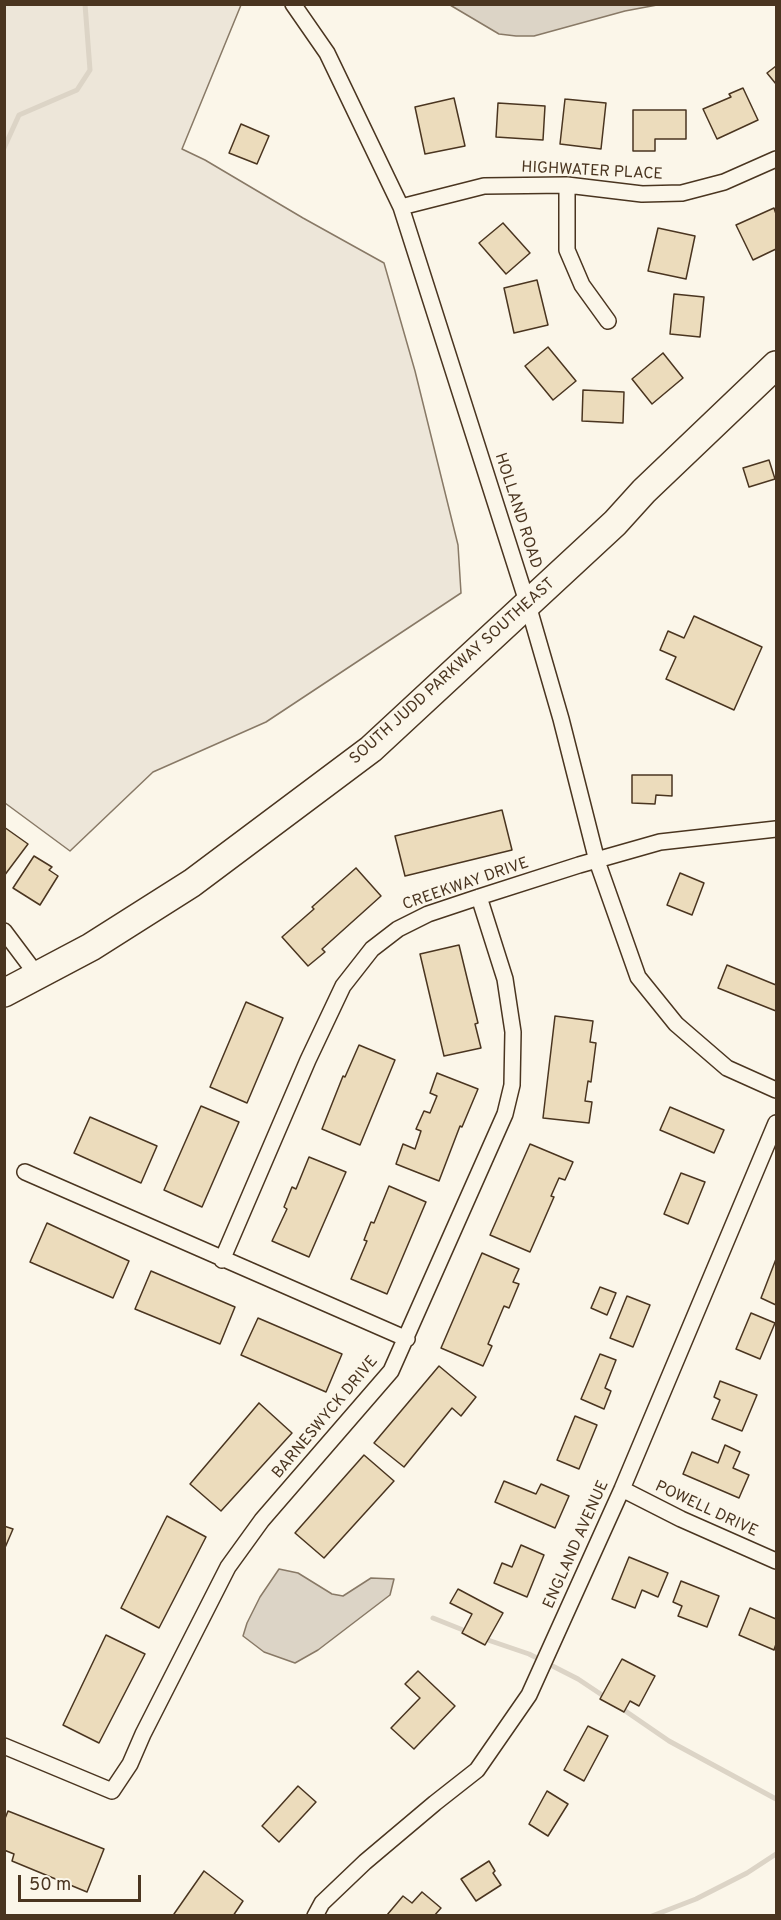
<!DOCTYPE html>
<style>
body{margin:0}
#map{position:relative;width:781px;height:1920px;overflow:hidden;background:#fbf6e9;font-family:Overpass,sans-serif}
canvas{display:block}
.frame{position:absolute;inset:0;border:6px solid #4a3520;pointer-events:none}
.scale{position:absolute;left:18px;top:1875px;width:123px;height:27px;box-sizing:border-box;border:3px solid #4a3520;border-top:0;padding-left:8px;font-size:18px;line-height:21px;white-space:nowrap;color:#4a3520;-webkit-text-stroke:4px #fbf6e9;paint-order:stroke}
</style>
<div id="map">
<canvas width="781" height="1920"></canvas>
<div class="frame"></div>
<div class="scale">50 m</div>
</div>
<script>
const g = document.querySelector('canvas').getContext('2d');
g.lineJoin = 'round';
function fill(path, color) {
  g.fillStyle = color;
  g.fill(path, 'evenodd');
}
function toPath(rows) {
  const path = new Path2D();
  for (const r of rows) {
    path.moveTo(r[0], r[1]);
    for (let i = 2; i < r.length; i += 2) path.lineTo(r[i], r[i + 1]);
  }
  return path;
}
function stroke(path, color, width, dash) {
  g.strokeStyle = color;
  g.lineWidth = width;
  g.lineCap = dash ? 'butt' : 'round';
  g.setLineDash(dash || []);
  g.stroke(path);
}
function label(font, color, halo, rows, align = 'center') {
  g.font = font + ' Overpass,sans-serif';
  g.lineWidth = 4.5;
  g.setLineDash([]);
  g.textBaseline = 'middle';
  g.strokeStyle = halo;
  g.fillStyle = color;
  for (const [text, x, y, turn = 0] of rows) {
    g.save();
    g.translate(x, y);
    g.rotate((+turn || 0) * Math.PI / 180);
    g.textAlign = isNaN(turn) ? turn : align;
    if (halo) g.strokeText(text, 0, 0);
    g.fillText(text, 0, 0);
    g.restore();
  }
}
const green = toPath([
 [5,4,241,5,182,149,205,160,303,218,384,263,415,371,458,545,461,593,266,722,153,772,70,851,5,803,5,4]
]);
fill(green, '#ede6d9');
stroke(green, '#887966', 1.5);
const water = toPath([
 [450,5,657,5,625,11,534,36,516,36,499,34,450,5],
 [279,1569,298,1573,332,1594,343,1596,371,1578,394,1579,390,1595,318,1650,295,1663,264,1652,243,1636,247,1623,260,1597,279,1569]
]);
fill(water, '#dcd4c6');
stroke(water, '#887966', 1.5);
stroke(toPath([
 [4,148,19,115,77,90,90,70,85,4],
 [433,1618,468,1632],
 [482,1638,529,1654,578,1679,608,1699],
 [621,1708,669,1741,776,1799],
 [652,1916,696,1899,747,1873,776,1854]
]), '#dcd4c6', 5);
const building = toPath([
 [776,66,776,84,767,73,776,66],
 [743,88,758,120,717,139,703,109,731,97,729,94,743,88],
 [454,98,465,146,425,154,415,107,454,98],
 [565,99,606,103,601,149,560,144,565,99],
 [498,103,545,106,543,140,496,137,498,103],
 [633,110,686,110,686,139,655,139,655,151,633,151,633,110],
 [241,124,269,136,257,164,229,153,241,124],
 [774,208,776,214,776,249,753,260,736,225,774,208],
 [503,223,530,253,506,274,479,243,503,223],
 [658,228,695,236,686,279,648,271,658,228],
 [537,280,548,325,514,333,504,288,537,280],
 [674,294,704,297,700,337,670,334,674,294],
 [548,347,576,381,553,400,525,366,548,347],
 [663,353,683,378,652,404,632,379,663,353],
 [583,390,624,392,623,423,582,421,583,390],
 [769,460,775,479,749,487,743,468,769,460],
 [694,616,762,647,734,710,666,679,676,657,660,650,668,631,684,638,694,616],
 [632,775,672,775,672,796,656,795,655,804,632,803,632,775],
 [502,810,512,850,405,876,395,836,502,810],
 [4,827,28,844,4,876,4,827],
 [34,856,52,867,49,870,58,876,40,905,13,888,34,856],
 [356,868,381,896,322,949,325,952,308,966,282,937,314,909,312,907,356,868],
 [680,873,704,883,692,915,667,905,680,873],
 [459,945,478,1023,475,1024,481,1048,444,1056,420,954,459,945],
 [727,965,776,985,776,1011,718,988,727,965],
 [246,1002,283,1018,247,1103,210,1087,246,1002],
 [555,1016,593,1021,590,1042,596,1043,591,1082,588,1081,585,1101,592,1102,589,1123,543,1118,555,1016],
 [359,1045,395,1060,360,1145,322,1129,343,1076,345,1077,359,1045],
 [437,1073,478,1089,462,1127,460,1126,439,1181,396,1164,403,1144,415,1149,421,1131,416,1129,424,1111,430,1113,437,1096,430,1093,437,1073],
 [201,1106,239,1122,202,1207,164,1190,201,1106],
 [670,1107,724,1130,714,1153,660,1130,670,1107],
 [90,1117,157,1146,141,1183,74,1153,90,1117],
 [530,1144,573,1162,565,1180,559,1178,551,1196,554,1197,530,1252,490,1235,530,1144],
 [309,1157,346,1172,309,1257,272,1241,287,1209,284,1207,292,1187,296,1189,309,1157],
 [681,1173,705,1182,688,1224,664,1214,681,1173],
 [389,1186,426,1202,387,1294,351,1279,367,1241,364,1240,371,1222,374,1223,389,1186],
 [47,1223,129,1261,113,1298,30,1262,47,1223],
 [482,1253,519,1269,513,1282,519,1284,509,1308,504,1306,488,1344,492,1346,483,1366,441,1348,482,1253],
 [776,1259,776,1305,761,1298,776,1259],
 [151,1271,235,1307,220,1344,135,1309,151,1271],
 [600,1287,616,1293,607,1315,591,1308,600,1287],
 [627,1296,650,1305,633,1347,610,1338,627,1296],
 [751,1313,775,1323,760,1359,736,1349,751,1313],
 [258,1318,342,1354,326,1392,241,1355,258,1318],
 [600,1354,616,1360,605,1388,611,1391,604,1409,581,1399,600,1354],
 [439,1366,476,1397,461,1416,452,1408,404,1467,374,1443,439,1366],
 [720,1381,757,1395,742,1431,712,1419,720,1400,714,1397,720,1381],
 [259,1403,292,1433,221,1511,190,1484,259,1403],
 [575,1416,597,1425,579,1469,557,1460,575,1416],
 [725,1445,740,1452,733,1468,749,1475,739,1498,683,1474,692,1452,718,1463,725,1445],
 [364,1455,394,1481,324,1558,295,1533,364,1455],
 [504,1481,536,1494,541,1484,569,1496,555,1528,495,1502,504,1481],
 [167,1516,206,1537,159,1628,121,1608,167,1516],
 [4,1526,13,1529,4,1550,4,1526],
 [521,1545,544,1555,527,1597,494,1583,502,1563,512,1567,521,1545],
 [629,1557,668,1573,658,1597,642,1590,635,1608,612,1599,629,1557],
 [681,1581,719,1596,707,1627,678,1616,682,1606,673,1602,681,1581],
 [458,1589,503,1613,485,1645,462,1633,472,1614,450,1603,458,1589],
 [750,1608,776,1619,776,1644,774,1650,739,1635,750,1608],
 [106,1635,145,1654,99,1743,63,1725,106,1635],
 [622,1659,655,1676,639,1706,630,1701,624,1712,600,1699,622,1659],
 [418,1671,455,1706,414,1749,391,1728,420,1698,405,1684,418,1671],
 [588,1726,608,1736,584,1781,564,1770,588,1726],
 [298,1786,316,1802,279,1842,262,1826,298,1786],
 [547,1791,568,1804,548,1836,529,1824,547,1791],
 [8,1811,104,1849,87,1892,12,1861,14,1854,4,1850,4,1821,8,1811],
 [489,1861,495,1871,493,1873,501,1885,476,1901,461,1879,489,1861],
 [204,1871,243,1901,233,1916,177,1916,174,1914,204,1871],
 [422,1892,441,1908,434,1916,387,1915,403,1896,412,1903,422,1892]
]);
fill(building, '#ecdcbc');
stroke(building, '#4a3520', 1.5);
const street = toPath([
 [293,4,327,53,401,207,528,605,561,719,597,861,638,977,676,1024,727,1068,776,1090],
 [567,185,567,250,582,285,608,321],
 [401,207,484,186,567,185,642,194,682,193,724,182,776,159],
 [4,931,37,975],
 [25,1172,407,1339],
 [222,1260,308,1060,343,986,372,949,398,929,428,914,479,897,579,865,660,842,776,829],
 [622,1489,681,1519,776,1561],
 [4,1746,112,1791,130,1764,143,1734,228,1567,262,1520,391,1371,505,1114,512,1085,513,1032,505,979,479,897],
 [315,1916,322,1903,365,1862,435,1803,477,1770,529,1695,622,1489,776,1123]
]);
const highway = toPath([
 [4,993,91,947,192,883,371,749,615,523,644,491,776,365]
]);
stroke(street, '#4a3520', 18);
stroke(highway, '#4a3520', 30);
stroke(street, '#fbf6e9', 15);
stroke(highway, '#fbf6e9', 27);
label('16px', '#4a3520', '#fbf6e9', [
 ["HIGHWATER PLACE",592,172,3],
 ["HOLLAND ROAD",517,511,72],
 ["SOUTH JUDD PARKWAY SOUTHEAST",453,672,-42],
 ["CREEKWAY DRIVE",466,885,-19],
 ["BARNESWYCK DRIVE",326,1418,-50],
 ["POWELL DRIVE",706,1510,25],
 ["ENGLAND AVENUE",577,1545,-66]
]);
</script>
